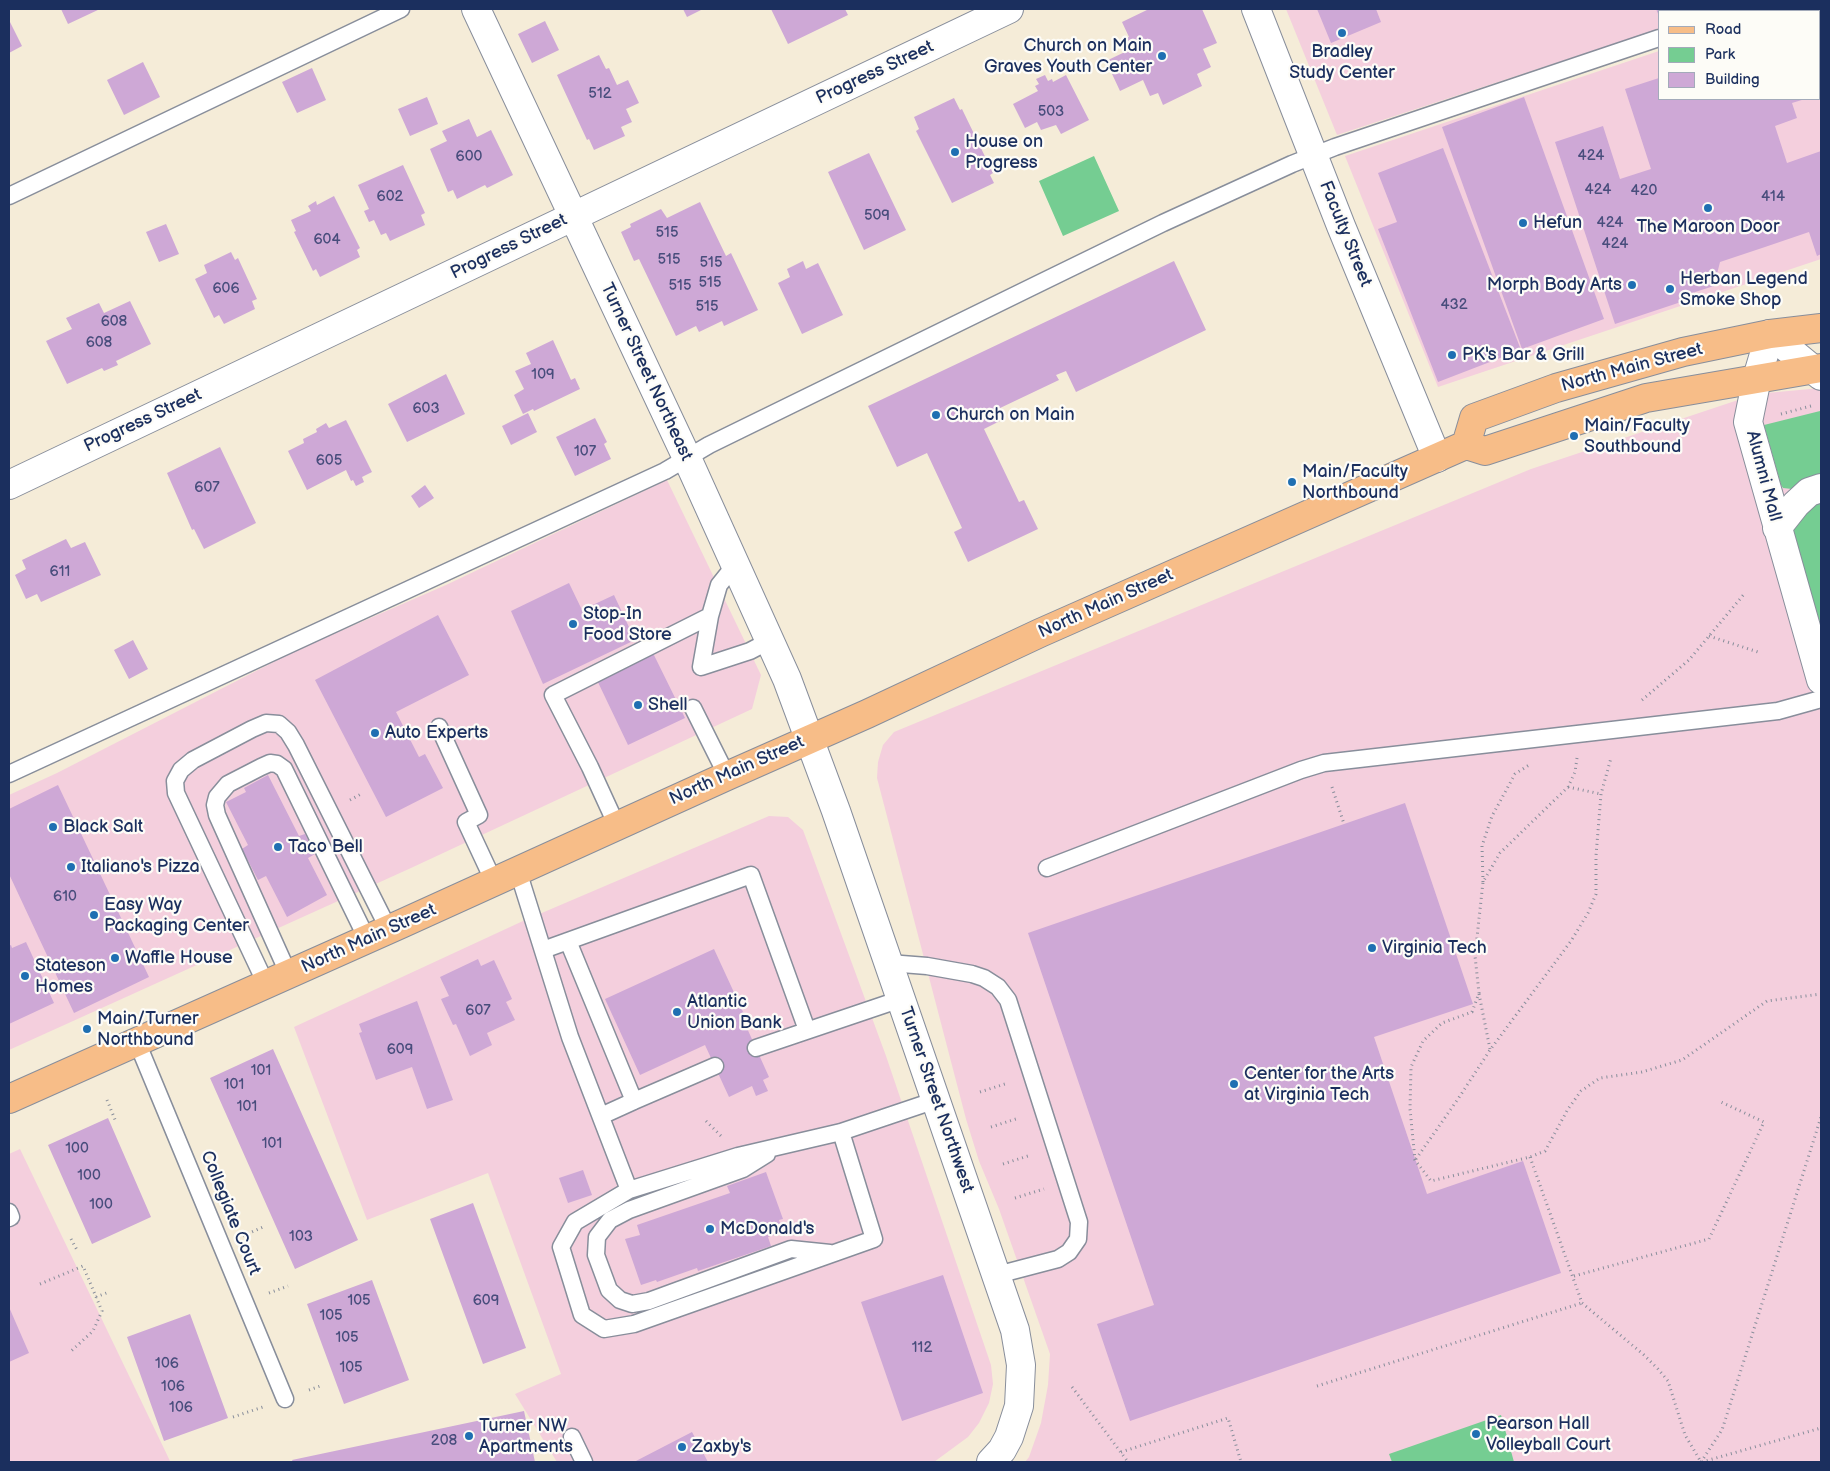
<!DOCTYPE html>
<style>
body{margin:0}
#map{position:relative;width:1830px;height:1471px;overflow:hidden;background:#f5ecd8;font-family:"Balsamiq Sans",sans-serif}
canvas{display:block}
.frame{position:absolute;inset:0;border:10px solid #1b2f5e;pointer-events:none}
.legend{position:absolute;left:1658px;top:10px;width:162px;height:90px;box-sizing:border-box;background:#fdfcf7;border:1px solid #a3aaba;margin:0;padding:6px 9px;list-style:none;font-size:15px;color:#1b2f5e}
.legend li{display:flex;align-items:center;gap:10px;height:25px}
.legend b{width:25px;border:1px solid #a3aaba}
</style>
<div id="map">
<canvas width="1830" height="1471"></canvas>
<div class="frame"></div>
<ul class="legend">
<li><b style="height:6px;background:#f7bd88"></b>Road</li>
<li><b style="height:14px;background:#75cd92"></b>Park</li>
<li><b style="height:14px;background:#cea8d6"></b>Building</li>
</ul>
</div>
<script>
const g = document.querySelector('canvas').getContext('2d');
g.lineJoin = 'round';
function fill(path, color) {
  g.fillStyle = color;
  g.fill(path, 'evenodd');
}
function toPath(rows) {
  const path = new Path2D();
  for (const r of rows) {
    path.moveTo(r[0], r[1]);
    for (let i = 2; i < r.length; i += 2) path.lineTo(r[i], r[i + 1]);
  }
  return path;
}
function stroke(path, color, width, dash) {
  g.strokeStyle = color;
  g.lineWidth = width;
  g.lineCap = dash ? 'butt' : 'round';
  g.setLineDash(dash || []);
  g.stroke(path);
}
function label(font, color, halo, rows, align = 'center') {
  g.font = font + ' "Balsamiq Sans",sans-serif';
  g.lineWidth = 4.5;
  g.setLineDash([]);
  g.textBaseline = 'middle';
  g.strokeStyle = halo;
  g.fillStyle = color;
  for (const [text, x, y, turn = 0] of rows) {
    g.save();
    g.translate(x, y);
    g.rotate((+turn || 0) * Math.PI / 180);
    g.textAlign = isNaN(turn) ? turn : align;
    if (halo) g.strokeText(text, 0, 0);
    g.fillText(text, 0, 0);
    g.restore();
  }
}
fill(toPath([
 [1286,9,1720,9,1713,11,1659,11,1659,29,1337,135],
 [1819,18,1821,23,1821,259,1438,387,1345,156,1659,51,1659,99,1819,99],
 [1821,388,1821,1462,1025,1462,1029,1457,1041,1423,1048,1385,1050,1354,999,1209,979,1161,966,1119,877,778,878,762,883,745,894,732,1531,469,1756,394],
 [667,480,761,675,752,709,411,868,9,1050,9,795,57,773,297,650,446,585],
 [769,816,788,817,803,830,886,1056,991,1365,993,1384,989,1403,979,1423,968,1437,934,1462,557,1462,515,1394,561,1374,488,1173,367,1220,294,1027,523,921],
 [20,1149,170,1461,172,1462,9,1462,9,1154]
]), '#f4cfdd');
fill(toPath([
 [1094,156,1119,211,1063,236,1039,181],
 [1820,411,1821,478,1805,481,1797,484,1792,489,1783,488,1781,485,1764,425],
 [1821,501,1821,626,1792,536,1792,527,1804,507],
 [1501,1415,1514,1462,1392,1462,1389,1454]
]), '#75cd92');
fill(toPath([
 [61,9,100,9,68,24],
 [683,9,703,9,687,17],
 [771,9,845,9,848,15,788,44],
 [1149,9,1202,9,1217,43,1203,49,1211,67,1197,74,1202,86,1163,105,1158,93,1150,96,1143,80,1120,91,1106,61,1129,50,1124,39,1129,37,1122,22],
 [1317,9,1376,9,1381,22,1331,43],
 [1656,9,1683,9,1677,11,1659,11,1659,16],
 [9,20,22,46,9,53],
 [545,21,559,50,532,63,518,34],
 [1821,32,1821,94,1819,94,1819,33],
 [599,55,606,69,609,68,617,85,628,80,639,103,626,109,632,122,621,127,625,136,594,150,589,139,587,140,557,75],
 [143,62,160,97,124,115,107,80],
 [312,68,326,100,297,113,282,82],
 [1045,75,1048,81,1052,79,1053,82,1066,75,1089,120,1061,134,1056,125,1041,130,1037,122,1025,128,1013,104,1038,91,1035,86,1039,84,1036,79],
 [1659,78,1659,99,1684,99,1684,100,1689,99,1805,99,1792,103,1797,118,1775,126,1787,163,1821,151,1821,254,1817,256,1809,232,1765,247,1720,262,1714,286,1692,293,1693,298,1615,324,1555,142,1603,126,1620,179,1651,169,1625,89],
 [427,97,438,124,410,136,398,109],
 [1524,97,1604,319,1522,349,1442,127],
 [954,98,960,110,962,109,993,173,990,175,994,183,952,203,916,131,919,129,914,117],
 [469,119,477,137,491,130,513,175,487,188,485,185,457,199,453,190,448,192,430,149,447,141,442,131],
 [1443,148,1521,350,1438,382,1378,229,1397,222,1378,173],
 [869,153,906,230,864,250,828,172],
 [403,165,425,213,421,215,425,225,390,241,386,233,381,235,374,220,369,222,364,211,369,209,358,185],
 [334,196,360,248,357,250,360,257,320,277,316,269,313,271,294,232,296,231,291,220,311,211,308,206,316,201,317,205],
 [700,202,726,256,731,253,758,310,724,326,722,321,699,332,696,326,676,336,639,259,634,261,621,232,631,227,630,224,661,209,667,218],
 [166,224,179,254,159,262,146,232],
 [231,252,235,260,238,258,257,299,252,301,255,309,224,324,219,315,214,318,195,279,207,273,204,265],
 [803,261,806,269,818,263,843,315,802,334,778,283,790,277,787,269],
 [1174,261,1206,330,1076,392,1066,371,1056,375,1059,380,998,409,1002,420,984,429,1019,502,1024,500,1038,529,968,562,954,532,962,528,927,453,897,467,868,406],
 [130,301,151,344,116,361,118,365,104,371,102,368,67,384,46,341,72,329,66,318,99,303,104,313],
 [553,340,571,380,575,378,580,389,534,411,533,409,523,414,514,395,524,389,515,371,531,364,526,353],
 [446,374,465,414,407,442,388,404],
 [528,413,537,432,511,445,502,426],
 [595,418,607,442,604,444,611,459,575,476,556,437],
 [346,420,372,472,362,477,364,482,356,486,353,480,351,481,346,470,307,490,288,451,304,443,303,439,317,432,316,429,326,423,329,428],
 [220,447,256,523,204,549,194,529,192,530,167,473],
 [425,485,434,498,419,508,411,496],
 [66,539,71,548,85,542,101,575,41,602,37,594,26,599,15,575,26,569,22,560],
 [569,583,582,610,614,595,635,640,543,684,511,611],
 [438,615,469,675,396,712,419,757,425,754,443,788,386,817,315,680],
 [133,640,148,669,129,679,114,650],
 [651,649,685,718,628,745,595,676],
 [268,775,299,836,305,834,315,854,308,858,327,895,287,917,266,876,258,880,242,849,248,845,226,802,246,792,244,788],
 [58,785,149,977,74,1013,9,874,9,809],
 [1405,803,1473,1004,1374,1037,1427,1194,1523,1161,1561,1273,1130,1421,1097,1324,1154,1305,1028,933],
 [26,942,54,1003,9,1024,9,946,11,945,12,948],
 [714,949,749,1025,746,1026,769,1077,763,1080,768,1091,756,1096,752,1086,729,1097,705,1045,640,1075,605,999],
 [478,959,481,966,494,960,512,999,506,1002,515,1020,487,1033,492,1045,470,1056,456,1024,453,1025,441,999,449,996,440,977],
 [417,1001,453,1100,427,1109,412,1067,376,1080,359,1033,362,1032,359,1024],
 [273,1049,358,1240,295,1269,210,1078],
 [108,1118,151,1217,92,1244,48,1145],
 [583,1170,592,1195,568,1203,559,1178],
 [766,1172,783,1219,779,1220,783,1232,768,1237,771,1246,698,1271,697,1268,657,1282,656,1280,641,1285,625,1239,640,1235,637,1225,730,1193,727,1186],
 [473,1203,526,1348,483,1364,430,1219],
 [943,1275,983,1393,902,1421,861,1302],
 [372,1280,409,1380,344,1404,307,1304],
 [9,1307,29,1353,9,1362],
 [190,1314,228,1418,164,1441,127,1337],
 [524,1411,535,1462,293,1462,292,1460],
 [692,1432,708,1462,634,1462]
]), '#cea8d6');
const service = toPath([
 [1737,11,1745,9],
 [9,196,401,9],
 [735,565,719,585,710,616,701,667,750,651,769,641],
 [693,708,727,776],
 [439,727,479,815,466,822,494,882],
 [9,774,665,471,709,445,1042,282,1163,223,1292,164,1335,147,1659,38],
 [617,826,590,767,553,695,710,616],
 [1047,868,1301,770,1324,763,1778,711,1821,699],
 [518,871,570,1037,629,1190],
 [568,941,634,1101,715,1066],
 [543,950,751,875,807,1030],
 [889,963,927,966,972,974,984,978,998,987,1008,1000,1079,1222,1078,1239,1069,1252,1058,1259,997,1275],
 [289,975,217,815,215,805,217,797,228,784,261,767,270,763,277,764,284,769,367,939],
 [266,984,176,793,175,781,181,770,193,760,252,729,266,723,279,724,288,732,296,745,389,930],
 [137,1042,285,1399],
 [756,1048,901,999],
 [601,1116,634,1101],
 [841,1132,874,1239,634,1324,604,1329,582,1315,561,1247,575,1222,629,1190,738,1156,841,1132,936,1100],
 [767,1154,743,1169,629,1210,610,1220,597,1237,596,1255,609,1290,620,1300,632,1304,649,1301,791,1249,830,1253],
 [9,1212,11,1217,9,1218],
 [572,1437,584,1462]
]);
const minor = toPath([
 [1256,9,1341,226,1437,458]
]);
const tertiary = toPath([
 [476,9,687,458,787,679,836,811,1015,1330,1021,1365,1019,1406,1009,1437,1002,1450,991,1462],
 [1821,376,1770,334,1757,378,1748,422,1821,680],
 [9,485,1009,9],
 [1777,528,1796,504,1809,492,1821,488]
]);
const primary = toPath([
 [1466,445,1474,418,1556,388,1683,352,1770,334,1821,328],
 [9,1099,401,924,727,776,867,714,1040,633,1461,447,1466,445,1485,451,1646,398,1821,368]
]);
stroke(service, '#888e9b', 19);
stroke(minor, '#888e9b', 30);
stroke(tertiary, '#888e9b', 30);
stroke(primary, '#888e9b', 30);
stroke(toPath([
 [1781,414,1811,406],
 [1709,636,1761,653],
 [1642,700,1689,660,1745,593],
 [1577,758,1575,772,1568,787,1500,853,1483,882,1475,956,1479,993,1472,1012,1442,1023,1423,1041,1411,1067,1410,1109,1415,1160,1431,1181,1530,1157,1545,1151,1568,1109,1581,1091,1600,1078,1642,1072,1682,1060,1767,1001,1821,994],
 [1332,787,1344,824],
 [1568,787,1601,794],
 [350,800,363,793],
 [1483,882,1482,846,1492,816,1515,774,1529,765],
 [1479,994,1490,1049],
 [980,1092,1008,1083],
 [107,1100,116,1122],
 [706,1121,721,1136],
 [991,1127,1019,1118],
 [1530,1157,1582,1303,1644,1355,1658,1369,1668,1381,1685,1435,1701,1462],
 [1416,1159,1458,1099,1490,1050,1571,941,1588,913,1596,894,1596,856,1601,794,1611,758],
 [1003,1164,1031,1155],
 [1015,1198,1044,1189],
 [243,1236,263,1227],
 [71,1239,77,1250],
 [1574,1276,1709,1239,1764,1122,1721,1102],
 [40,1284,83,1266,102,1311,93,1331,69,1353],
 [269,1293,288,1286],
 [96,1297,109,1292],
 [1317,1386,1582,1303],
 [1072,1387,1128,1462],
 [309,1390,323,1385],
 [233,1417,263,1407],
 [1121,1452,1228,1418,1241,1462],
 [1701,1462,1722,1430,1821,1117],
 [1702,1462,1821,1428]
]), '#888e9b', 3, [1, 4]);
stroke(service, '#fff', 16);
stroke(minor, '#fff', 28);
stroke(tertiary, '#fff', 28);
stroke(primary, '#f7bd88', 28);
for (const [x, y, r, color] of [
 [1342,33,5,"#1f6fb2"],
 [1162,56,5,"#1f6fb2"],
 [955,152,5,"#1f6fb2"],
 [1708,208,5,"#1f6fb2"],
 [1523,223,5,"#1f6fb2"],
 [1632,285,5,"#1f6fb2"],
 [1670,289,5,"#1f6fb2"],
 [1452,355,5,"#1f6fb2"],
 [936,415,5,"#1f6fb2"],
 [1574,436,5,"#1f6fb2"],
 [1292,482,5,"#1f6fb2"],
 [573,624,5,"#1f6fb2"],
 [638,705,5,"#1f6fb2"],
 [375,733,5,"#1f6fb2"],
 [53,827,5,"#1f6fb2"],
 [278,847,5,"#1f6fb2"],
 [71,867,5,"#1f6fb2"],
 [94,915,5,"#1f6fb2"],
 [1372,948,5,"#1f6fb2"],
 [115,958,5,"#1f6fb2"],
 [25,976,5,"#1f6fb2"],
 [677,1012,5,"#1f6fb2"],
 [87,1029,5,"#1f6fb2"],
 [1234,1084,5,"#1f6fb2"],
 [710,1229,5,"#1f6fb2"],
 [1476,1434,5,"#1f6fb2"],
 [469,1436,5,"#1f6fb2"],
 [682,1447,5,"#1f6fb2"]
]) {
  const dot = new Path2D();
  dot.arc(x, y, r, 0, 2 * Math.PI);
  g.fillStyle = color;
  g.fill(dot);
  stroke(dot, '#fdfcf7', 2);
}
label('15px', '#484d7c', null, [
 ["512",600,94],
 ["503",1051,112],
 ["424",1591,156],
 ["600",469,157],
 ["424",1598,190],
 ["420",1644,191],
 ["602",390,197],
 ["414",1773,197],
 ["509",877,216],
 ["424",1610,223],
 ["515",667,233],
 ["604",327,240],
 ["424",1615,244],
 ["515",669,260],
 ["515",711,263],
 ["515",710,283],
 ["515",680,286],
 ["606",226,289],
 ["432",1454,305],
 ["515",707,307],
 ["608",114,322],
 ["608",99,343],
 ["109",543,375],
 ["603",426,409],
 ["107",585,452],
 ["605",329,461],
 ["607",207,488],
 ["611",60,572],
 ["610",65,897],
 ["607",478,1011],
 ["609",400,1050],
 ["101",261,1071],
 ["101",234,1085],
 ["101",247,1107],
 ["101",272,1144],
 ["100",77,1149],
 ["100",89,1176],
 ["100",101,1205],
 ["103",301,1237],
 ["105",359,1301],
 ["609",486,1301],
 ["105",331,1316],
 ["105",347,1338],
 ["112",922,1348],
 ["106",167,1364],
 ["105",351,1368],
 ["106",173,1387],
 ["106",181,1408],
 ["208",444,1441]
]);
label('18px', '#1b2f5e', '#fdfcf7', [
 ["Church on Main",1152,46,"right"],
 ["Graves Youth Center",1152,67,"right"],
 ["Bradley",1342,52,"center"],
 ["Study Center",1342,73,"center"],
 ["House on",965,142],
 ["Progress",965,163],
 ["Hefun",1533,223],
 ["The Maroon Door",1708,227,"center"],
 ["Herban Legend",1680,279],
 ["Smoke Shop",1680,300],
 ["Morph Body Arts",1622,285,"right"],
 ["PK's Bar & Grill",1462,355],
 ["Church on Main",946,415],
 ["Main/Faculty",1584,426],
 ["Southbound",1584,447],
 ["Main/Faculty",1302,472],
 ["Northbound",1302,493],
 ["Stop-In",583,614],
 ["Food Store",583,635],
 ["Shell",648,705],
 ["Auto Experts",385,733],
 ["Black Salt",63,827],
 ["Taco Bell",288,847],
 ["Italiano's Pizza",81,867],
 ["Easy Way",104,905],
 ["Packaging Center",104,926],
 ["Virginia Tech",1382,948],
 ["Waffle House",125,958],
 ["Stateson",35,966],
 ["Homes",35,987],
 ["Atlantic",687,1002],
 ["Union Bank",687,1023],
 ["Main/Turner",97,1019],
 ["Northbound",97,1040],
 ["Center for the Arts",1244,1074],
 ["at Virginia Tech",1244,1095],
 ["McDonald's",720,1229],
 ["Pearson Hall",1486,1424],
 ["Volleyball Court",1486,1445],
 ["Turner NW",479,1426],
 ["Apartments",479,1447],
 ["Zaxby's",692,1447]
], 'left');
label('18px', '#1b2f5e', '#fdfcf7', [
 ["Progress Street",875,73,-25],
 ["Faculty Street",1345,234,68],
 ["Progress Street",509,247,-26],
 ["North Main Street",1632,368,-15],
 ["Turner Street Northeast",646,372,65],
 ["Progress Street",143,421,-25],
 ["Alumni Mall",1763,476,75],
 ["North Main Street",1106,604,-24],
 ["North Main Street",737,771,-24],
 ["North Main Street",369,939,-24],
 ["Turner Street Northwest",936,1100,71],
 ["Collegiate Court",230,1213,68]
]);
</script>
